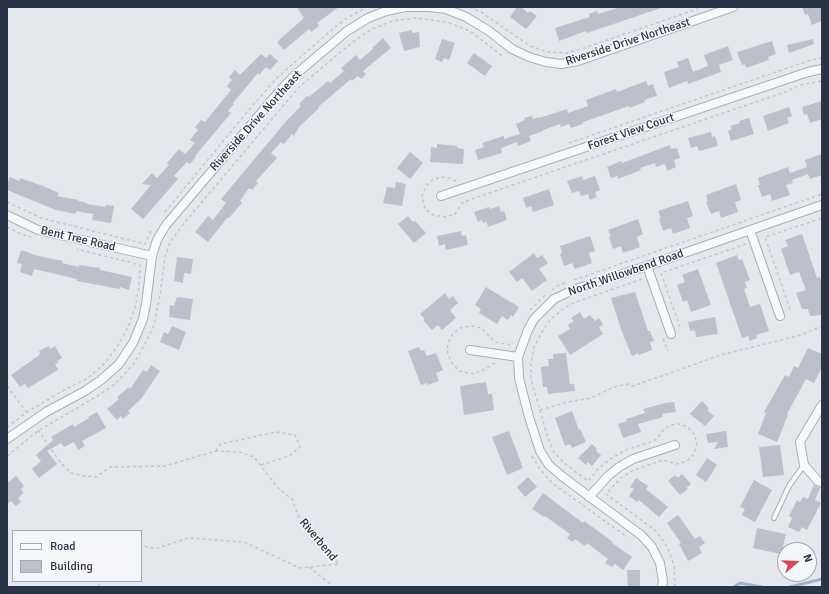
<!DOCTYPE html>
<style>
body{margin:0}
#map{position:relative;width:829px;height:594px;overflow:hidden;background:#e4e7ec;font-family:Signika,sans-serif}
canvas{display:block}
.frame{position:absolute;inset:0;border:8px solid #2b3445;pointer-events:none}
.legend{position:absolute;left:12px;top:530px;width:130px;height:52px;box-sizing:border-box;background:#f4f6f9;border:1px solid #a4a8b1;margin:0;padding:5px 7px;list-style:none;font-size:12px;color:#2b3445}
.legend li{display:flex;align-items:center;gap:8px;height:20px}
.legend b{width:20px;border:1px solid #a4a8b1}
.north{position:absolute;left:777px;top:542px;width:40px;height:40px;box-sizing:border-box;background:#f4f6f9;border:1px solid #a4a8b1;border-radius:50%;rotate:71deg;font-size:11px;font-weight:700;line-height:16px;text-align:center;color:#2b3445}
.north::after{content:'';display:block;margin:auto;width:14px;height:18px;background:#d1495b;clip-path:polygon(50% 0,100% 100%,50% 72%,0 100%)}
</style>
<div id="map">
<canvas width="829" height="594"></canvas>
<div class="frame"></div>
<ul class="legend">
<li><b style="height:5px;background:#f7f8fa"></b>Road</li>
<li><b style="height:11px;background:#bbc0ca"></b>Building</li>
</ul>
<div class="north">N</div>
</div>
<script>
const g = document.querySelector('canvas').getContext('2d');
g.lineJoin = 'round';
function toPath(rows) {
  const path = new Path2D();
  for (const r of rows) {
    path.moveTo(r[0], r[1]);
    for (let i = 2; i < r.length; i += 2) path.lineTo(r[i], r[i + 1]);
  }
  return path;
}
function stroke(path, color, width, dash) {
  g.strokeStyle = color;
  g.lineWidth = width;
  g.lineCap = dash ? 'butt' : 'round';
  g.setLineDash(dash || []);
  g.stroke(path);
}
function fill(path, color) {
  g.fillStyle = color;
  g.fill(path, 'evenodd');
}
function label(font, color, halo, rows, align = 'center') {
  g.font = font + ' Signika,sans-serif';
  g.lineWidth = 3;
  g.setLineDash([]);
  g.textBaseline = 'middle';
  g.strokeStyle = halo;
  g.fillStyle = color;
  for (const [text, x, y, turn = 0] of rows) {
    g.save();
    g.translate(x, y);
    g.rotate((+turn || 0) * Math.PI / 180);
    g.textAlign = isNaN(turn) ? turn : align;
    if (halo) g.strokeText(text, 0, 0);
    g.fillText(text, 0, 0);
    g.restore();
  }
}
stroke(toPath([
 [734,587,740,583,762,587],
 [790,587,822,579]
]), '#9fb4cc', 3);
fill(toPath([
 [297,7,339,7,317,23,319,26,311,32,309,29,284,50,277,42,304,18],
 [517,7,521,7,528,13,530,11,537,16,526,29,510,17],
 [621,7,661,7,661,8,587,33,586,31,559,41,555,28,590,17,589,14,597,11,598,14],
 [802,7,822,7,822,21,812,25,808,14,805,15],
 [412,30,412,33,419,32,420,47,404,51,399,33],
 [383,38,391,48,363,71,366,74,361,79,358,76,352,81,351,79,318,107,319,108,299,127,294,136,292,134,284,144,281,142,271,153,277,158,256,181,258,183,252,190,249,188,240,201,242,203,229,218,228,217,208,242,195,232,208,216,213,220,226,203,221,199,288,119,301,106,299,104,307,96,309,97,328,81,330,83,344,71,341,68,356,55,360,60,373,49,372,48],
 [442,39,455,43,449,60,444,58,442,62,435,59],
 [813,39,814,44,789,53,787,45],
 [772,41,776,54,768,57,769,60,746,68,745,64,742,65,737,52],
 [728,46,733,60,719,65,721,72,688,84,687,81,669,88,664,72,679,67,677,62,688,58,693,72,708,66,704,55],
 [474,53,492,66,485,76,467,63],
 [261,54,266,58,270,54,278,61,270,70,266,67,259,75,258,73,233,103,234,104,228,111,231,113,195,156,196,157,190,164,187,162,174,176,178,179,143,219,131,209,151,185,142,184,152,173,157,178,169,165,167,163,179,149,185,154,195,143,190,140,198,130,195,127,201,120,205,122,231,90,227,86,232,80,229,77,235,70,240,75],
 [646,81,648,86,653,84,657,96,644,100,645,102,629,108,629,106,583,122,583,124,571,128,569,124,561,127,560,124,543,130,543,131,529,136,531,141,518,146,517,142,501,148,502,153,478,160,475,150,484,147,482,143,504,136,504,139,520,134,516,124,525,120,524,118,532,116,533,119,539,117,539,118,567,109,568,113,588,106,586,100,616,89,617,92],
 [822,101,822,119,810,123,807,114,804,115,802,107],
 [789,107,792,116,787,118,789,123,768,131,763,116],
 [749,118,754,134,731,141,728,131,732,129,730,126,740,123,739,121],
 [711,132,712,137,715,136,718,146,699,151,697,146,691,148,688,138],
 [437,144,457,146,457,148,464,149,463,164,430,162,431,147,437,148],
 [670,145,671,149,677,148,680,158,674,160,676,167,667,171,665,164,656,167,655,163,640,168,641,170,618,179,617,176,611,178,607,167,621,161,622,163],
 [410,152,423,163,410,179,397,168],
 [822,154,822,175,810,179,808,174,792,180,793,183,786,185,790,195,772,201,770,194,762,197,758,185,760,185,758,178,788,167,790,173,807,167,805,160],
 [582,176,583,180,595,176,600,190,595,192,597,197,590,200,588,194,581,196,579,191,572,193,567,181],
 [10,177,20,181,20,178,43,186,59,193,57,196,78,200,78,201,87,203,87,204,105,207,106,205,114,206,111,223,92,220,93,214,76,211,76,214,56,210,7,190,7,185],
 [396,182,406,184,402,206,383,203,387,187,395,188],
 [736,184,741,200,735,202,738,212,721,218,719,211,711,214,706,202,708,201,706,195],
 [549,189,554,205,533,212,531,206,526,208,523,198],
 [688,201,693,216,687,218,690,228,673,234,671,228,663,231,659,219,661,218,658,211],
 [499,206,501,212,504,211,507,220,488,227,487,222,483,223,482,220,478,222,474,212,489,207,490,209],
 [408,216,413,222,415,221,426,233,414,243,398,224],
 [638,219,643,234,637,237,640,247,623,253,621,246,613,249,609,237,611,236,608,230],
 [461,231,462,236,466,235,468,245,446,250,445,244,439,246,437,236],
 [802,234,817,278,820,277,822,284,822,315,810,316,808,309,802,309,796,293,806,290,799,272,790,275,781,249,788,246,785,240],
 [590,236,595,251,589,253,592,263,575,269,572,263,564,266,560,254,562,253,560,246],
 [21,250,38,256,63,261,62,263,79,267,79,265,100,268,100,270,132,277,129,290,120,287,120,289,77,281,77,279,34,269,32,276,20,272,22,264,17,263],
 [534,253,537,258,542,255,548,263,539,269,547,280,532,291,522,278,517,282,509,272],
 [737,255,739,260,742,259,750,280,745,282,747,288,744,289,750,307,760,304,769,331,756,335,757,338,750,341,748,336,742,338,716,263],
 [177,257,193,259,191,274,184,273,183,283,174,281],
 [698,269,711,305,691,312,687,300,683,302,677,285,685,282,682,275],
 [486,287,519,307,513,317,511,315,508,320,502,316,497,324,479,313,481,309,475,305],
 [635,292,648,331,650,331,654,341,650,342,652,350,639,355,638,353,632,356,622,332,611,298],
 [445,293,449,299,453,296,458,303,450,310,456,318,442,330,438,325,432,330,423,320,425,319,420,314],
 [177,297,193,299,190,320,169,317,170,305,174,306],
 [580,312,584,319,590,315,595,321,599,318,603,325,599,327,603,334,570,355,558,336,570,329,568,325,574,321,571,318],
 [715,317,718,334,696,337,695,330,690,331,688,322],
 [172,326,186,332,179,350,160,342,164,332,168,334],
 [49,346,50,349,55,346,62,358,57,361,58,363,55,364,58,370,28,388,25,384,20,387,11,375,38,356,40,354,39,351],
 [419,347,421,351,424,350,427,356,436,353,443,370,436,373,439,381,428,385,427,383,421,385,408,351],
 [808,348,822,354,822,367,814,383,806,379,787,414,788,415,777,442,758,434,766,413,764,412,785,375,789,377,794,366,798,368],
 [566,353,570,384,574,384,575,391,548,394,547,387,543,387,541,367,549,366,548,359,553,359,553,354],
 [151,365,160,371,141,399,128,411,130,413,123,419,121,416,117,420,107,409,119,399,117,397,129,387,130,389,143,370,147,372],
 [486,382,488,394,492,394,494,410,464,415,460,386],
 [702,401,709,408,707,410,714,416,705,426,690,414],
 [674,402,676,412,662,414,663,417,638,424,641,432,623,438,618,424,627,421,626,419,645,413,643,409,665,403],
 [572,411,579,430,580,429,586,442,572,448,570,444,565,446,555,418],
 [97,412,106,428,82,441,85,446,78,450,74,442,64,447,61,443,47,451,57,464,39,478,32,469,41,461,36,455,53,440,51,437,73,424,74,427,89,418,88,417],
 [509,431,523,468,507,475,492,437],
 [726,431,728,447,714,449,718,442,708,443,706,434],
 [592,444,597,449,596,451,601,455,592,466,588,462,586,465,578,458],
 [780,445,784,475,763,477,759,447],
 [707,458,717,465,706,482,696,475],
 [682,474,691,484,686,488,688,489,680,495,668,481,675,475,678,478],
 [16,476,24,486,21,489,23,493,18,498,21,502,16,506,11,501,7,504,7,483],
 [528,477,537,487,525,497,517,487],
 [636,478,648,486,646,489,668,507,659,517,639,500,637,502,629,496,634,489,630,487],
 [754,480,772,490,755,522,742,515,745,509,740,507],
 [814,485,820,488,815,500,821,503,807,530,802,527,799,532,788,527,792,518,789,516,797,500,800,502,803,497,808,499],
 [543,493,583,523,584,521,598,531,613,542,612,543,632,557,623,570,615,564,612,567,605,563,608,559,587,543,585,546,575,539,573,542,567,538,570,534,545,516,544,517,532,509],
 [678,515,695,539,700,536,705,543,699,547,702,553,688,561,679,544,681,543,667,523],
 [757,528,786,534,781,554,753,548],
 [627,570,640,570,640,587,628,587]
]), '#bbc0ca');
const service = toPath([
 [774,518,789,486,804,465]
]);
const minor = toPath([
 [441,196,808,72,822,69],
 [7,215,38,230,152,256],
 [750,230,780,316],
 [647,266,671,334],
 [470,350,518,357],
 [822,405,800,442,804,465,818,481,822,483],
 [7,439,46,412,85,391,101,380,119,364,133,343,143,319,146,304,152,256,157,240,166,225,278,93,295,75,347,31,368,18,386,11,406,7,429,7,446,9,466,17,489,31,512,49,529,57,546,62,561,64,578,61,733,7],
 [589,497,608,476,619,467,633,459,675,445],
 [662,587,663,581,660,563,652,547,641,535,563,477,549,465,540,451,529,417,519,378,518,357,528,330,534,319,554,299,573,290,647,266,822,205]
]);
stroke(service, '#a9aeb7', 6);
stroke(minor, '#a9aeb7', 10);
stroke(toPath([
 [470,7,481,12,530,46,548,52,567,53,584,48,703,7],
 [569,143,811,60,822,58],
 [456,181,449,178,441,177,432,180,426,186,422,196,425,209,433,215,446,217,455,214,463,202,785,92,800,85,822,81],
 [7,202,41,218,145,244,151,231],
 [165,212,252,106,278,77,321,39,344,20,367,7],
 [7,227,21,234,31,237],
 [642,279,573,303,563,309,551,319,543,330,534,347,531,363,531,380,548,438,554,452,564,463,588,481,599,468,610,459,626,450,654,441,659,436,664,429,671,425,680,424,688,427,694,434,697,443,694,454,687,461,677,464,663,460,632,471,621,478,606,494,656,531,668,548,674,565,675,587],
 [574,280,822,194],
 [552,290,559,285,568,282],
 [790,309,765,237,822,218],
 [530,310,546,294],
 [680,327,661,273,746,244],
 [663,339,668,351],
 [495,363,483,370,474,374,459,371,451,362,447,351,448,343,452,335,460,328,472,326,481,328,495,342,511,345,513,343],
 [7,386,28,414],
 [540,410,568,402,591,398,614,387,627,384,633,386,721,355,801,335,822,326],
 [7,427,27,412,64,390,88,378,105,363,119,344,128,327,135,308,139,287,140,265,77,249],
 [38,430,60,462,71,473,84,476,96,477,110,467,165,466,216,451,240,452,254,457,279,489,292,499,301,523,339,564,300,568,244,542,188,538,155,549,141,545],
 [216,451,220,444,276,432,295,435,300,447,289,456,261,465],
 [7,456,38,431,99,395,115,384,133,365,145,344,154,325,160,295,165,257,170,242,185,222,299,87,338,54,361,36,372,29,392,21,416,18,447,22,470,31,504,57],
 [532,456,540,469,552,483,627,537],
 [309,567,334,587],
 [98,587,101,581]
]), '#c2c5cb', 1.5, [3, 3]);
stroke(service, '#f7f8fa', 4);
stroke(minor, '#f7f8fa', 8);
label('12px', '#2b3445', '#f4f6f9', [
 ["Riverside Drive Northeast",628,42,-18],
 ["Riverside Drive Northeast",256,121,-48],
 ["Forest View Court",631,132,-19],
 ["Bent Tree Road",78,239,13],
 ["North Willowbend Road",626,273,-19],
 ["Riverbend",318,540,50]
]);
</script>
